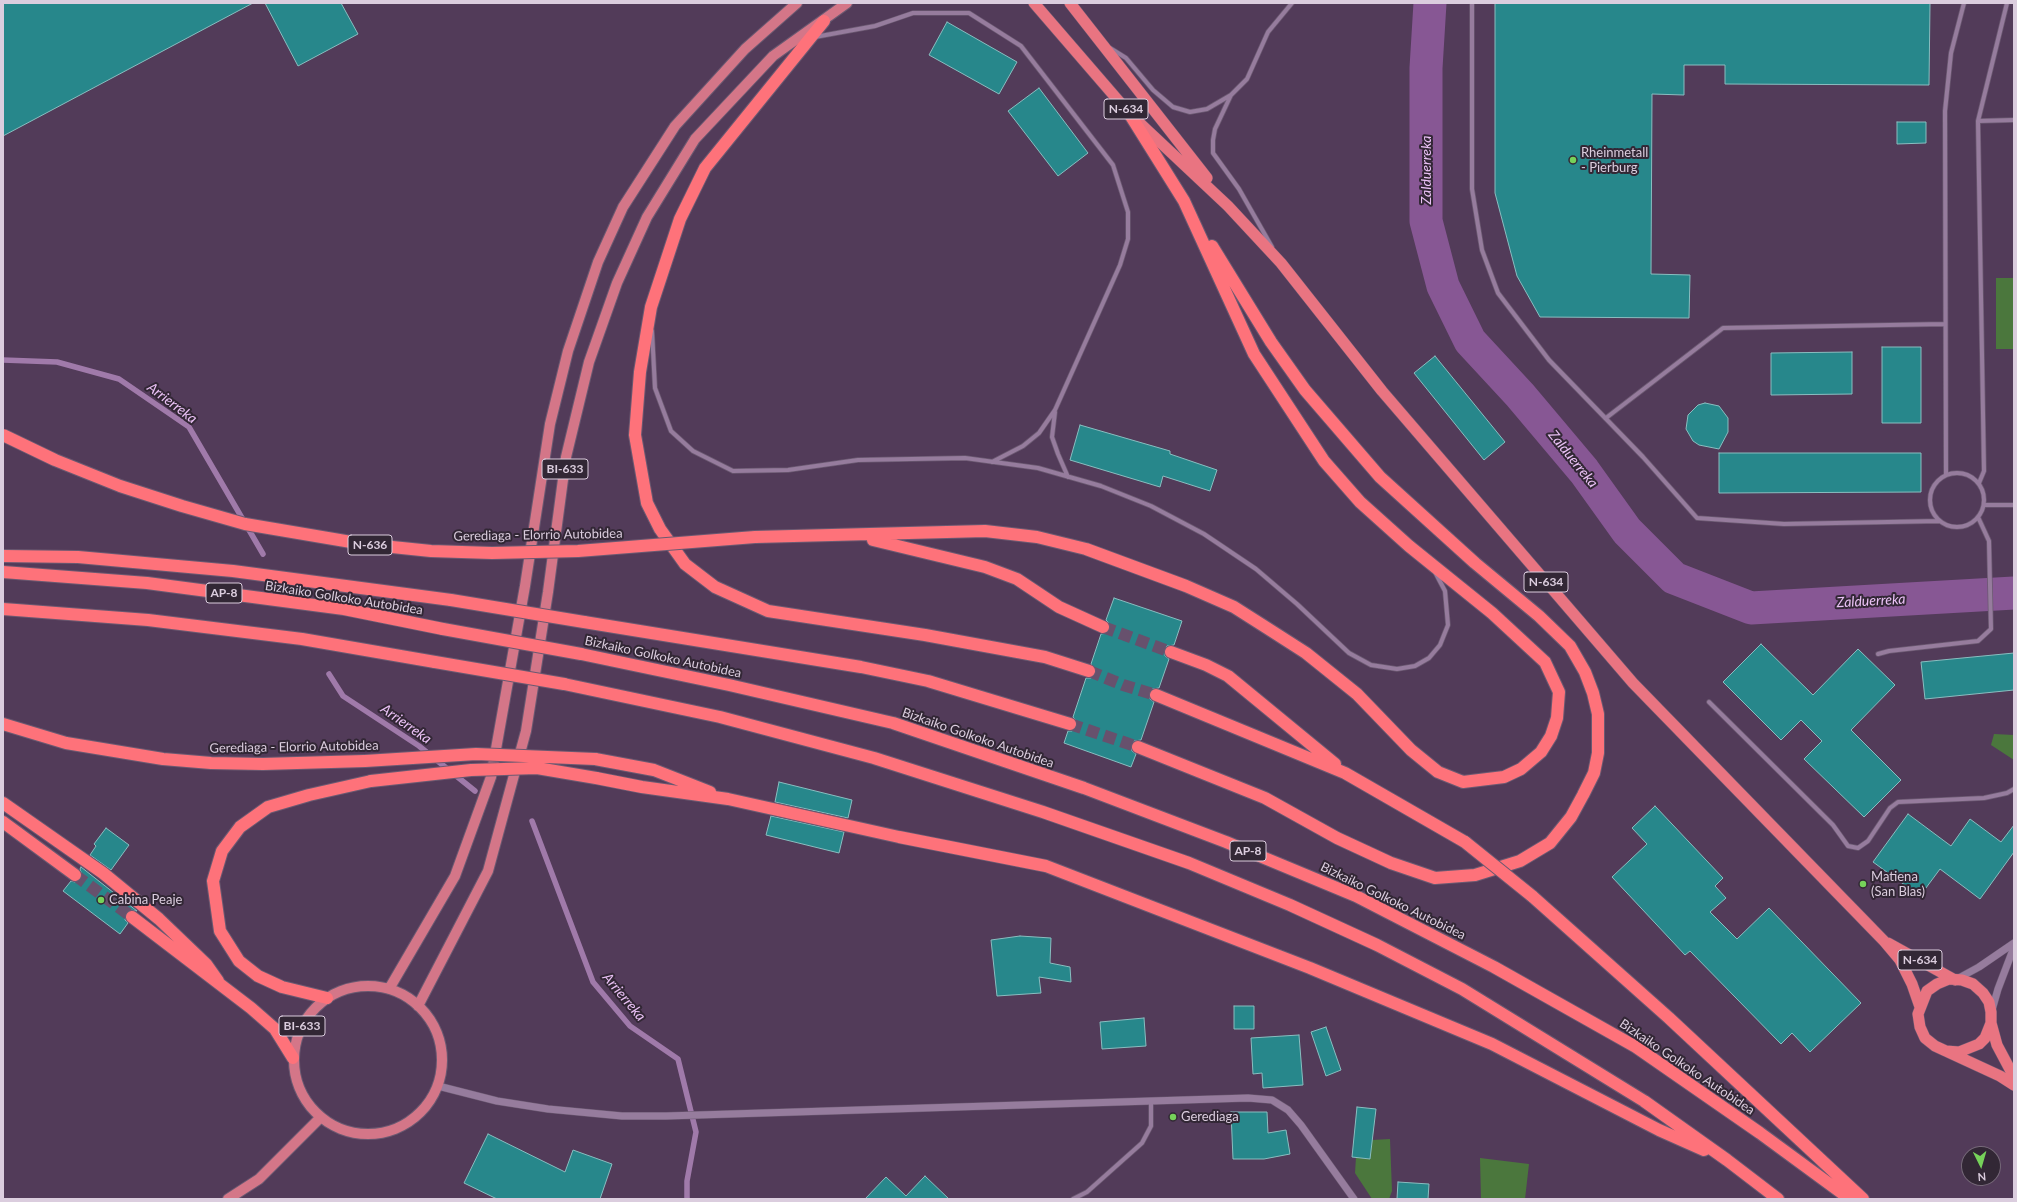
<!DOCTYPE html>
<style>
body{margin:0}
#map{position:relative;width:2017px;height:1202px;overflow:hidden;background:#523b59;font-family:Lato,sans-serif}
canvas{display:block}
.frame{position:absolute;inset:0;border:4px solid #dbcdde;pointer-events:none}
.north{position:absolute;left:1961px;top:1146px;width:40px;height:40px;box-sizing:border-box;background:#322735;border:1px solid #766979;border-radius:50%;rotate:175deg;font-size:11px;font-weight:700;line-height:16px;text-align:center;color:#dbcdde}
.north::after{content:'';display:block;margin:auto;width:14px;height:18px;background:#76d25a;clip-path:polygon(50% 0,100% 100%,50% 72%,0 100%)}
</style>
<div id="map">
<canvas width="2017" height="1202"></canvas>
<div class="frame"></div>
<div class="north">N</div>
</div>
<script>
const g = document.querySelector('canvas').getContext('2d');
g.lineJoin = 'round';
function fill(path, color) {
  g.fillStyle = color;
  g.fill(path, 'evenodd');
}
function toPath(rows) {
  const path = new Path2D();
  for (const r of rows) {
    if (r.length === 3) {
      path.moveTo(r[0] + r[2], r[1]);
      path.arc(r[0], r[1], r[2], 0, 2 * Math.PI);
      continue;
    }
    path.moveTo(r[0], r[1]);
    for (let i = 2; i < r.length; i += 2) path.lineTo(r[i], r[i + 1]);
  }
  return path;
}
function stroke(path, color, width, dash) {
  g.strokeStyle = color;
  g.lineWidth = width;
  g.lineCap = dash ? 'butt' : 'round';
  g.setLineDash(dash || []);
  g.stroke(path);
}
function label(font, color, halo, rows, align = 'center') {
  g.font = font + ' Lato,sans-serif';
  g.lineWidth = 4;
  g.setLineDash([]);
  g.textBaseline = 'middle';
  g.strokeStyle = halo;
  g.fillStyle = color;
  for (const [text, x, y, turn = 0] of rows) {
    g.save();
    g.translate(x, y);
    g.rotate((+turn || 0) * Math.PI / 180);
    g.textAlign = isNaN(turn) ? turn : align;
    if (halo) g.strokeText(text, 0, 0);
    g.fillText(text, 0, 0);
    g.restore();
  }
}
fill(toPath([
 [1996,278,2014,278,2014,349,1996,349],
 [1994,734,2014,735,2014,760,1991,745],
 [1390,1139,1392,1191,1389,1199,1372,1199,1355,1173,1356,1157,1370,1159,1372,1140],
 [1480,1158,1529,1164,1525,1199,1481,1199]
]), '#4b773d');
stroke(toPath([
 [3,360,57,362,119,379,189,427,263,554],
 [329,674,343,696,419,746,475,791],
 [532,821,593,982,630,1026,678,1059,696,1132,687,1181,687,1199]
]), '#a07aaa', 5.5);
stroke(toPath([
 [1430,3,1426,68,1426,221,1443,286,1470,341,1520,395,1584,471,1627,531,1674,578,1751,608,2014,593]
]), '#875794', 33);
const building = toPath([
 [3,3,253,3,3,136,3,3],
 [265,3,341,3,358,34,298,66,265,3],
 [1495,3,1930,3,1929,85,1725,84,1725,65,1684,65,1684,95,1652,94,1651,274,1690,275,1689,318,1540,317,1517,276,1495,193,1495,3],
 [947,22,1017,62,999,94,929,55,947,22],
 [1039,88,1088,153,1058,176,1008,111,1039,88],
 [1897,122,1926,122,1926,143,1897,144,1897,122],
 [1882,347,1921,347,1921,423,1882,423,1882,347],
 [1852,352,1852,394,1771,395,1771,353,1852,352],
 [1435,356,1505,442,1484,460,1414,373,1435,356],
 [1705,403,1719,406,1728,418,1728,432,1719,449,1699,445,1693,441,1686,429,1688,415,1698,405,1705,403],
 [1080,425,1170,451,1170,454,1217,470,1210,491,1163,476,1160,487,1070,460,1080,425],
 [1719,453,1921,453,1921,492,1719,493,1719,453],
 [1114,598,1182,621,1174,645,1167,646,1164,650,1165,656,1169,659,1159,688,1152,689,1149,693,1150,699,1154,702,1141,740,1134,741,1131,745,1132,751,1136,754,1131,767,1064,743,1068,731,1072,731,1077,727,1077,722,1073,717,1086,678,1091,678,1096,674,1096,669,1091,664,1101,634,1107,633,1110,630,1109,623,1106,620,1114,598],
 [1761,644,1813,695,1858,649,1895,685,1851,730,1901,780,1864,817,1804,759,1822,741,1801,720,1781,740,1723,682,1761,644],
 [2014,653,2014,690,1925,699,1921,662,2014,653],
 [779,782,852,800,848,818,775,802,779,782],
 [1655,806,1723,878,1715,886,1726,898,1710,912,1737,939,1769,908,1861,1003,1810,1052,1792,1033,1781,1044,1690,951,1685,955,1612,877,1647,844,1632,828,1655,806],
 [1908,814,1951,846,1970,819,2001,842,2014,825,2014,852,1980,899,1940,869,1920,896,1873,862,1908,814],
 [771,816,844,832,839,853,766,835,771,816],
 [106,828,129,845,111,870,90,855,96,846,94,844,106,828],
 [81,867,137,911,130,910,126,913,125,920,128,923,120,934,63,891,71,881,75,882,81,880,82,875,80,869,81,867],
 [1020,936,1051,938,1050,963,1070,967,1071,982,1039,977,1041,993,997,996,991,940,1020,936],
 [1234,1006,1254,1006,1254,1029,1234,1029,1234,1006],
 [1144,1018,1146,1046,1102,1049,1100,1022,1144,1018],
 [1326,1027,1341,1070,1326,1076,1311,1032,1326,1027],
 [1299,1035,1303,1085,1263,1088,1262,1073,1253,1074,1251,1038,1299,1035],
 [1357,1107,1376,1109,1370,1159,1352,1157,1357,1107],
 [1231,1112,1267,1112,1268,1133,1286,1130,1290,1154,1264,1159,1233,1159,1231,1112],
 [488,1134,565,1172,573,1150,612,1164,600,1199,497,1199,464,1183,488,1134],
 [925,1176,949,1199,865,1199,886,1177,906,1196,925,1176],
 [1398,1182,1429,1184,1428,1199,1397,1199,1398,1182]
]);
fill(building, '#27878b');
stroke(building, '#89bec0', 1);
stroke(toPath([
 [1103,627,1171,652],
 [1089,671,1123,685,1156,695],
 [1070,724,1138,747],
 [75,875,132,917]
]), '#67516d', 12, [12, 6]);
const minor = toPath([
 [1472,3,1472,189,1482,250,1498,293,1549,360,1643,457,1697,518,1784,524,1940,521],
 [815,37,875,26,913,13,969,13,1021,46,1113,165,1128,212,1128,239,1120,265,1055,410,1039,433,1023,446,992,462],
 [1110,48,1126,58,1153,90,1173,107,1190,112,1207,109,1231,95],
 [1978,121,2014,120],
 [1272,247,1239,189,1213,153,1213,140,1215,129,1231,95,1247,79,1268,32,1292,3],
 [652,331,655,388,671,431,693,451,733,471,788,470,858,460,965,458,1038,468,1101,486,1151,506,1204,534,1256,569,1297,604,1349,653,1371,665,1397,669,1415,666,1429,658,1440,645,1448,625,1445,591,1435,572],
 [1055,412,1052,437,1058,454,1068,477],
 [1606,418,1723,328,1945,324],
 [1957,500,27],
 [1946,474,1945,111,1951,53,1964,3],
 [1979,483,1984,471,1978,121,2007,3],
 [1984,505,2014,505],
 [1878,654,1889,651,1978,641,1991,629,1989,541,1978,517],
 [1709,702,1833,825,1848,846,1858,848,1868,841,1890,808,1898,802,1984,798,2007,793,2014,789],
 [1073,1199,1087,1192,1142,1143,1151,1126,1151,1101]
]);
const tertiary = toPath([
 [1957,979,1979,967,2014,943],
 [1992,1010,1998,989,2014,947],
 [438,1086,497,1101,548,1109,622,1116,666,1116,1248,1098,1272,1100,1288,1110,1301,1125,1354,1199]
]);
const primary = toPath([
 [368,1060,74],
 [389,989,455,876,491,777,525,586,550,424,568,351,598,262,623,207,675,126,745,49,797,3],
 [418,1006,488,871,526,731,548,592,566,457,589,362,617,283,647,217,695,139,773,56,847,3],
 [228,1199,259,1179,320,1118]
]);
const trunk = toPath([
 [1034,3,1129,113,1228,206,1281,263,1382,391,1633,683,1884,941,1900,960,1912,984,1920,1007],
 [1070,3,1207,178],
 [1888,943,1955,980],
 [1991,1023,1997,1045,2014,1077],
 [1946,1051,1959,1052,1979,1044,1985,1038,1991,1023,1991,1012,1989,1002,1983,993,1973,984,1962,980,1949,979,1937,984,1927,991,1918,1014,1920,1027,1925,1038,1935,1046,2000,1076,2014,1085]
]);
const motorway = toPath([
 [824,21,705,168,680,219,651,307,640,372,635,435,647,503,660,529,685,564,715,587,768,611,925,635,1045,657,1089,671],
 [755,537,985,531,1037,537,1086,549,1186,586,1234,607,1267,628,1306,653,1357,694,1411,750,1438,772,1463,782,1504,777,1521,769,1541,752,1551,736,1557,718,1559,692,1545,662,1492,613,1409,546,1360,502,1324,461,1254,354,1184,201,1129,113],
 [873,540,985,567,1017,579,1059,607,1103,627],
 [3,556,78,557,233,571,451,600],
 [3,572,147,583,344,609,443,629],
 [3,609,148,620,302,639,435,662],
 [584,622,861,667,928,681,1070,724],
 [1171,652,1206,665,1228,676,1335,764],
 [581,654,729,685,893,723,1084,788,1226,842,1356,896,1494,967,1636,1047,1760,1133,1850,1199],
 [564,684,720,717,874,758,1043,812,1189,863,1290,905,1377,945,1462,989,1644,1101,1727,1160,1778,1199],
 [1156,695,1345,773,1465,842],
 [3,724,66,743,163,759,211,763,263,764,365,761],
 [1138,747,1265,798,1337,838,1391,863,1435,878,1475,875,1520,861,1550,843,1571,817,1583,795,1594,773,1598,753,1598,714,1593,693,1585,672,1570,646,1539,616,1475,563,1380,477,1305,390,1271,342,1212,246],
 [595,759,654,770,710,792],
 [596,778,642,787,728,799,899,837,1046,866,1310,968,1492,1044,1659,1130,1704,1150],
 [3,803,103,873,159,919,206,964,218,981],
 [3,822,75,875],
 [1532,896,1669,1018,1863,1199],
 [132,917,251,1008,275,1029,293,1058],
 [327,998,282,987,258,976,239,961,220,931,213,881,222,851,240,827,268,807,309,795,371,781]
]);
stroke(minor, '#6b5971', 5.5);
stroke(tertiary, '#6b5971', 8);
stroke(primary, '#6b5971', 12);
stroke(trunk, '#6b5971', 12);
stroke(motorway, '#6b5971', 14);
stroke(minor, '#967c9d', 4);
stroke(tertiary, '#967c9d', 7);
stroke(primary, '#d47688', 10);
stroke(trunk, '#e97481', 11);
stroke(motorway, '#fe727a', 12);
const motorwayBridge = toPath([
 [3,435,55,460,120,486,182,506,245,524,363,544,431,551,492,553,578,551,755,537],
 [451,600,584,622],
 [443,629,581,654],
 [435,662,564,684],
 [365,761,476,754,595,759],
 [371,781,471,770,537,768,596,778],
 [1465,842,1532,896]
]);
stroke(motorwayBridge, '#6b5971', 14, []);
stroke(motorwayBridge, '#fe727a', 12);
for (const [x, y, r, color] of [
 [1573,160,4,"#76d25a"],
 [1863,884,4,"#76d25a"],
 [101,900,4,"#76d25a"],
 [1173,1117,4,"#76d25a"]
]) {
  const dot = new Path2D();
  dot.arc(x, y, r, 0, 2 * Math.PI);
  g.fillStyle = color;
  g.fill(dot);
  stroke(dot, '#322735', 1.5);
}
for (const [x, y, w] of [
 [1126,109,44],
 [565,469,46],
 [370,545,44],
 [1546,582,44],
 [224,593,36],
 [1248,851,36],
 [1920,960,44],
 [302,1026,46]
]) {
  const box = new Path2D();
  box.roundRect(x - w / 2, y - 10, w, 20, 3);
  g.fillStyle = '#322735';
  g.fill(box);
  stroke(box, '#dbcdde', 1);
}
label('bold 12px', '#dbcdde', null, [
 ["N-634",1126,109],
 ["BI-633",565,469],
 ["N-636",370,545],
 ["N-634",1546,582],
 ["AP-8",224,593],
 ["AP-8",1248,851],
 ["N-634",1920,960],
 ["BI-633",302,1026]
]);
label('13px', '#dbcdde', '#322735', [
 ["Rheinmetall",1581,153],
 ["- Pierburg",1581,168],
 ["Matiena",1871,877],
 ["(San Blas)",1871,892],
 ["Cabina Peaje",109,900],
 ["Gerediaga",1181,1117]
], 'left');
label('13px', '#dbcdde', '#322735', [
 ["Gerediaga - Elorrio Autobidea",538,535,-1],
 ["Bizkaiko Golkoko Autobidea",344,598,9],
 ["Bizkaiko Golkoko Autobidea",663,657,12],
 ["Bizkaiko Golkoko Autobidea",978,738,19],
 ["Gerediaga - Elorrio Autobidea",294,747,-1],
 ["Bizkaiko Golkoko Autobidea",1393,901,26],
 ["Bizkaiko Golkoko Autobidea",1687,1067,34]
]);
label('italic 14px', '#ebc2f6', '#322735', [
 ["Zalduerreka",1426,170,-90],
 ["Arrierreka",172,403,37],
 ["Zalduerreka",1573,459,51],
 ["Zalduerreka",1871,601,-3],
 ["Arrierreka",406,724,35],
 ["Arrierreka",624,997,50]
]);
</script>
